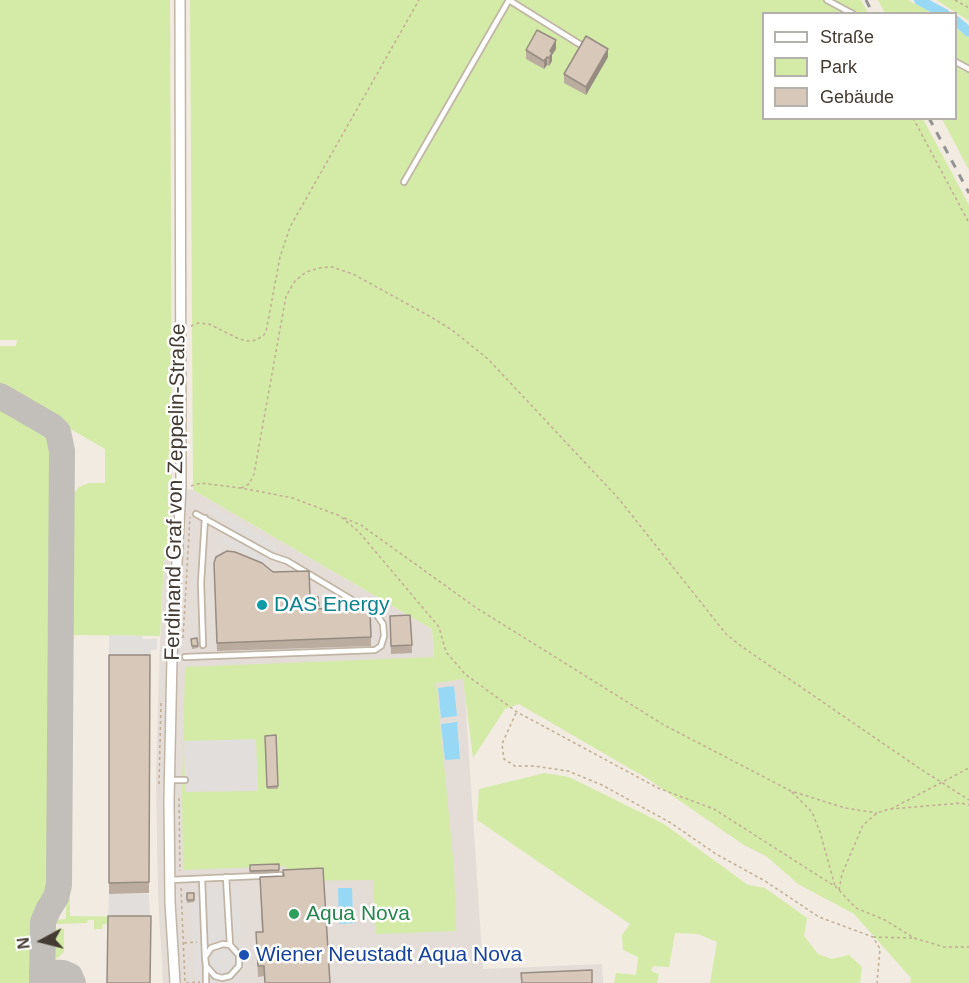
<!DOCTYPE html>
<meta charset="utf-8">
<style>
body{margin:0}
#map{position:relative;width:969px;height:983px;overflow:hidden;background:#f2ebe1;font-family:Helvetica,sans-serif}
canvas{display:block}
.legend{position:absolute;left:762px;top:12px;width:195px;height:108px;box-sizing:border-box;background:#fff;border:2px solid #b4b1ad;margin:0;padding:8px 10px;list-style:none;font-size:18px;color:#443b32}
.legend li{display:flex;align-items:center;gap:12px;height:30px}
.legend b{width:30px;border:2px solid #b4b1ad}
.north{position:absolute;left:12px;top:911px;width:60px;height:60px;-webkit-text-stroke:4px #fff;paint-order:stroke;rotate:263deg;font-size:16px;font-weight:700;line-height:24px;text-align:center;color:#443b32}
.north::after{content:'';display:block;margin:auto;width:21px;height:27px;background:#443b32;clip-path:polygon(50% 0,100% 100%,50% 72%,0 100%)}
</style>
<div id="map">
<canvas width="969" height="983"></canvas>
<ul class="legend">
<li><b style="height:8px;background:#fff"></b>Straße</li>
<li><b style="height:16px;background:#d3eba6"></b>Park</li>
<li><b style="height:16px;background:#d8c8b9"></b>Gebäude</li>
</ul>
<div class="north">N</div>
</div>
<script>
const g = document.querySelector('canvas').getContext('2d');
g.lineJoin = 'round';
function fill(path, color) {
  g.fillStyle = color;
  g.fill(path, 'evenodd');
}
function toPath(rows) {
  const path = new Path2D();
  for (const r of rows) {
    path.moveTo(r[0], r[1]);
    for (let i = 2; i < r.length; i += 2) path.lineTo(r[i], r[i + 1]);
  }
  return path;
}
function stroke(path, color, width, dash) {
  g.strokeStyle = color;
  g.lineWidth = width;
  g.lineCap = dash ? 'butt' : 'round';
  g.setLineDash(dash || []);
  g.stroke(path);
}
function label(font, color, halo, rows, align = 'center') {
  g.font = font + ' Helvetica,sans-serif';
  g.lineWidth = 5;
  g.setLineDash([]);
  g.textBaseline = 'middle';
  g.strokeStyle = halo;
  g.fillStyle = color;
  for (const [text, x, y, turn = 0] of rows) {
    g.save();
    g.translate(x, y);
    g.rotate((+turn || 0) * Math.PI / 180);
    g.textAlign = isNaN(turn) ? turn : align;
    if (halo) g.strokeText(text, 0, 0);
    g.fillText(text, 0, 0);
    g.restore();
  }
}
fill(toPath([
 [168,486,193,490,432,629,434,658,464,679,483,969,602,964,603,983,163,983,158,897,156,776,160,642]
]), '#e4ddd7');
fill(toPath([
 [0,0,170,0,172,487,169,559,164,560,160,636,72,635,71,772,69,773,69,504,71,497,79,487,89,483,105,483,105,449,0,388,0,346,16,346,17,340,0,340],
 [190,0,861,0,868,13,764,14,764,118,923,119,969,205,969,983,910,983,911,978,854,914,798,884,766,856,744,845,648,779,519,704,505,709,473,758,463,679,436,683,454,868,456,931,376,934,373,880,287,881,286,866,183,870,182,796,185,667,434,657,432,629,193,490],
 [878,0,908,0,932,13,885,13],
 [937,0,969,0,969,21,938,1],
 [956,28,969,38,969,170,942,119,956,118],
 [0,405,47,431,54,441,55,448,52,884,40,903,36,917,35,983,0,983],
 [545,773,569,777,664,824,748,885,765,888,807,918,804,936,818,954,831,959,849,955,862,967,860,983,710,983,717,942,698,934,675,933,669,967,653,966,651,971,659,974,657,983,614,983,616,973,636,975,638,957,623,950,622,935,630,924,477,820,479,789],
 [69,816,70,916,144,917,108,927,107,924,103,924,102,929,94,929,94,920,88,920,87,923,56,924,56,929,64,929,64,952,56,959,50,952,50,927,55,920,66,919,67,817]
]), '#d3eba6');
fill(toPath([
 [211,506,278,545,263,566,220,540,229,524,208,512],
 [109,635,142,636,143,639,157,639,157,650,151,650,150,666,109,666],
 [256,739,258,791,185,792,184,741],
 [239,887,241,935,234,936,242,950,243,969,237,983,195,983,191,904,198,904,198,889],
 [109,894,149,894,150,917,108,917]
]), '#e2dedb');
fill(toPath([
 [454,686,457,716,441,718,438,688],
 [457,722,460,759,445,760,441,724],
 [338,888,352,888,353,917,355,918,356,923,339,924]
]), '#97d9f5');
stroke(toPath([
 [919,0,945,14],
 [956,21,969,32]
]), '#97d9f5', 10);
stroke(toPath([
 [0,396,52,426,58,432,62,451,59,885,56,897,48,910,43,922,42,983],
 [42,972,63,973,70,976,73,983]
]), '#c2bfba', 26);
const service = toPath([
 [827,0,853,14],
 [956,62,969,69],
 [404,182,509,0,581,45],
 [203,645,201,583,205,518],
 [185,657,375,650,381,646,384,636,383,624,377,615,287,561,272,556,196,514],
 [169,780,185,780],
 [226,877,230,945],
 [202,879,205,957],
 [170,880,280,875],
 [206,966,215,976,222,978,230,976,239,966,239,955,230,945,223,944,211,948,205,957,206,966,206,983]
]);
const minor = toPath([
 [175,983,170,902,169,800,172,658,181,486,180,0]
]);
stroke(service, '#c1b5a6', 8);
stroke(minor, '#c1b5a6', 12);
stroke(toPath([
 [955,0,969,8],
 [913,118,969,223],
 [191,326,198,323,209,324,239,339,248,341,256,340,263,336,266,332,280,257,290,227,419,0],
 [191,486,201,483,241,488,293,498,340,516,359,532,439,627,446,652,465,674,517,712,658,788,714,809,836,887,856,908,885,920,914,938,944,947,969,947],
 [241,488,249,484,254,474,286,296,295,281,306,272,319,268,332,267,353,274,431,317,452,330,488,359,619,499,726,634,741,646,919,768,969,800],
 [344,518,361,525,475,607,664,725,791,791,845,808,877,813],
 [183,638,190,517],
 [516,713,502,744,504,759,515,766,534,766,568,771,602,785,671,823,716,854,765,881,819,917,873,937,880,949,877,983],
 [159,784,161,702],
 [792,792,812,812,820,832,835,886],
 [179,798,180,871],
 [891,809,969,768],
 [181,888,185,983],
 [839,890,842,874,863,825,877,813,889,809,961,803,969,805],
 [873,937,913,938],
 [184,943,197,942],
 [186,983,200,982]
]), '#c1ac94', 1.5, [3, 3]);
stroke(service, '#fff', 4.5);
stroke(minor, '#fff', 9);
stroke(toPath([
 [866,0,873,14],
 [929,118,969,193]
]), '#939393', 3, [8, 8]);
fill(toPath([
 [556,49,552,55,552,61,549,66,547,65,544,69,526,59,526,50],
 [608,57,586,95,564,83,564,74],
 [214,571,273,572,310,597,318,597,319,609,344,612,371,637,371,646,217,651],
 [390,624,412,645,412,653,391,654],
 [197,638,198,648,192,649,191,639],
 [109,655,150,655,149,893,109,894],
 [276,735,278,789,267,789,265,736],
 [279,864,279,873,250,874,250,865],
 [323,868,264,976,258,977,256,932,262,932,260,877,283,876],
 [187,893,194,893,194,902,187,903]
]), '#baac9f');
fill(toPath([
 [556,40,556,49,552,55,552,61,549,66,550,51],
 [608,49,608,57,586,95,586,87],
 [547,57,547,65,544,69,544,61]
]), '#978c82');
const building = toPath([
 [537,30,556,40,550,51,552,53,549,58,547,57,544,61,526,50,537,30],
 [586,36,608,49,586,87,564,74,586,36],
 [227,551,235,552,262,563,273,572,309,571,310,597,318,597,319,606,310,606,310,609,344,608,344,612,370,611,371,637,217,643,214,563,216,557,227,551],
 [410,615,412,645,391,646,390,616,410,615],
 [197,638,198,646,192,646,191,639,197,638],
 [109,655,150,655,149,882,109,883,109,655],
 [276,735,278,786,267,787,265,736,276,735],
 [279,864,279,870,250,871,250,865,279,864],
 [323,868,330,983,265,983,264,966,258,966,256,932,263,932,260,877,284,876,283,870,323,868],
 [187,893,194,893,194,900,187,900,187,893],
 [108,916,151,916,150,983,107,983,108,916],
 [592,970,592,983,522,983,521,973,592,970]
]);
fill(building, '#d8c8b9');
stroke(building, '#978c82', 1.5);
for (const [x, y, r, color] of [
 [262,605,6,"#0f9aa8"],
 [294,914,6,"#2e9e5b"],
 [244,955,6,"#1a4fb4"]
]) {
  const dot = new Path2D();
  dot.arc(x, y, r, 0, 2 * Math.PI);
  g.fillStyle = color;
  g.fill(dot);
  stroke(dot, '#fff', 2);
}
label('21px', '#443b32', '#fff', [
 ["Ferdinand Graf von Zeppelin-Straße",176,492,-89]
]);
label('21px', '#0d838f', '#fff', [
 ["DAS Energy",274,605]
], 'left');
label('21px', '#27864d', '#fff', [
 ["Aqua Nova",306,914]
], 'left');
label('21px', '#164399', '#fff', [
 ["Wiener Neustadt Aqua Nova",256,955]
], 'left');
</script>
